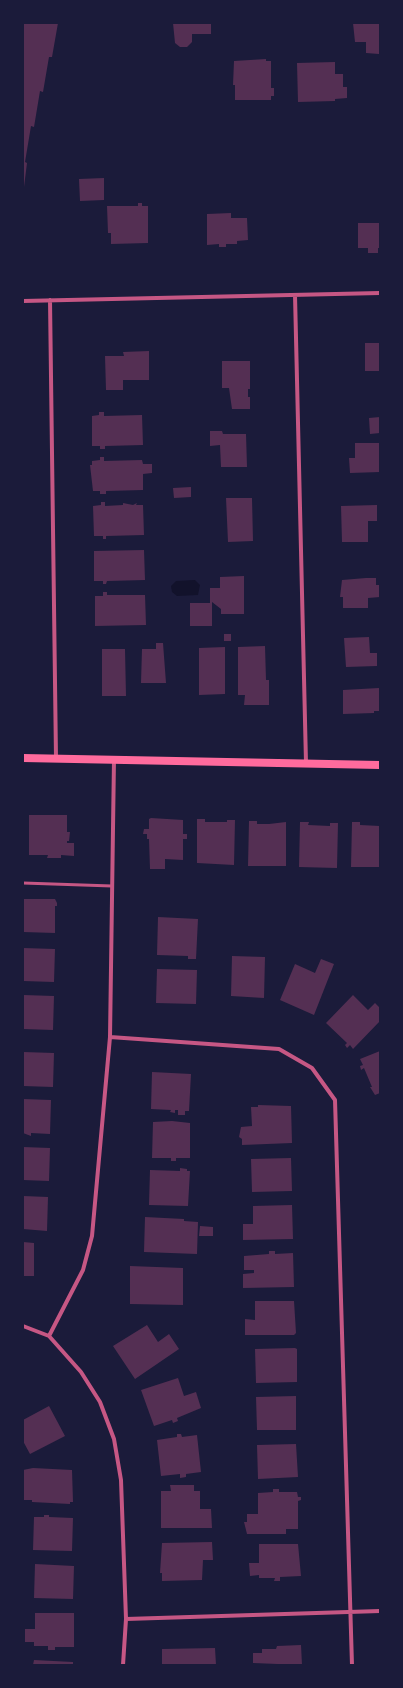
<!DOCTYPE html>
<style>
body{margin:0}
#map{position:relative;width:403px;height:1688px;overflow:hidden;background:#1b1b3a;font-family:Manrope,sans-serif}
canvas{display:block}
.frame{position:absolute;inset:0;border:24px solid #1b1b3a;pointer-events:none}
</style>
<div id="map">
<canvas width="403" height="1688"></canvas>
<div class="frame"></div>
</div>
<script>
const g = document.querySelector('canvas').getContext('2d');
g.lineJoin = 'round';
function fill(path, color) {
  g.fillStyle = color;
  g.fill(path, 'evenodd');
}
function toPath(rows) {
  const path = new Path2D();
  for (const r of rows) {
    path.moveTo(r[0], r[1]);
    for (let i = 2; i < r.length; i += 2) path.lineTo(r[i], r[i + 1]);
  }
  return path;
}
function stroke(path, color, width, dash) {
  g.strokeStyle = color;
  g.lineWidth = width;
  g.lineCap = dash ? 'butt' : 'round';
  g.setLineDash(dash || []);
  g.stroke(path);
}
fill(toPath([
 [195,580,200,585,198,595,177,596,172,592,171,586,176,581]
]), '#12122b');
fill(toPath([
 [23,23,58,23,52,57,49,57,43,92,40,91,34,127,31,126,25,162,27,163,24,187],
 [173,23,211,23,211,34,192,34,192,42,187,47,180,47,175,43],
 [353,23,380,23,379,54,366,53,366,42,355,42],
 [266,59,266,61,271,61,271,88,274,88,274,96,271,96,271,100,235,100,235,85,233,85,234,61],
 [335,62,335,74,343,74,343,87,347,87,347,98,335,99,335,101,298,102,297,63],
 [104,178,104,200,80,201,79,179],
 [138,203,142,203,142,206,148,206,148,243,111,244,111,233,108,233,107,206,138,206],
 [231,213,231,218,247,218,248,240,237,241,237,244,226,244,226,247,219,247,219,244,207,245,207,214],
 [358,223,380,223,380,248,378,248,378,253,368,253,368,248,358,248],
 [365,343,380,343,380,371,365,371],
 [149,351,149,380,123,380,123,390,106,390,105,356,124,356,123,352],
 [222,361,250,361,250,389,248,389,248,397,250,397,250,409,232,409,229,388,222,388],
 [99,412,104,412,104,416,142,415,143,445,105,446,105,449,100,449,100,446,92,446,92,416,99,415],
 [380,417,380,433,370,434,369,418],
 [210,431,222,431,223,434,246,434,247,467,221,467,220,445,210,446],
 [355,443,380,443,380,472,350,473,349,458,355,458],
 [100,457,104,457,104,461,142,460,143,464,152,464,152,473,143,474,143,490,106,491,106,494,100,494,100,491,93,491,90,465,92,465,92,461,100,460],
 [191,487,191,497,174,498,173,488],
 [226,498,252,498,253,541,228,542],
 [101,502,105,502,105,506,123,505,123,503,133,505,137,503,136,505,143,505,144,535,106,536,106,539,103,539,103,536,94,536,93,506,101,505],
 [377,505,377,521,368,521,368,542,342,542,341,506],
 [144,550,145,580,107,581,106,584,103,584,103,581,94,581,94,551],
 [244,576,244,614,221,614,221,609,212,602,212,626,190,626,190,603,210,603,210,588,220,588,220,577],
 [366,578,376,578,376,585,380,585,380,597,368,598,368,608,343,608,343,597,340,597,342,580],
 [103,592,107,592,107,595,145,595,146,625,95,626,95,596,103,596],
 [224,634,231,634,231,641,224,641],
 [369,637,370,653,377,653,377,666,346,667,344,638],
 [156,643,163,643,166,683,141,683,142,649,156,649],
 [265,646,266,680,269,680,269,705,244,705,245,695,238,695,238,647],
 [225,647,225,694,199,695,199,648],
 [102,649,125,649,126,696,102,696],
 [379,688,380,711,374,711,374,713,343,714,343,690],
 [29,815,67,815,67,832,70,832,69,841,67,841,67,843,74,843,74,856,61,855,61,858,47,858,48,855,29,855],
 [151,818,183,820,183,834,187,834,187,839,183,839,183,860,165,859,165,869,150,869,149,839,147,839,147,834,143,834,144,829,149,829,149,819],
 [197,819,205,819,205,822,227,822,227,820,235,820,234,865,197,863],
 [249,821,257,821,257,824,269,824,286,822,286,866,248,866],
 [300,822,309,822,308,825,330,826,330,823,338,823,337,868,299,867],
 [352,822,360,822,360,825,380,826,380,867,351,867],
 [23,899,55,899,57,903,57,906,55,906,55,933,23,932],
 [158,917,198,919,196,959,188,959,188,956,157,955],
 [23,948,55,949,54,982,23,981],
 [232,956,265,957,264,998,231,996],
 [321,959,334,964,314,1015,280,1000,295,964,315,973],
 [157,969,197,970,196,1004,156,1003],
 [23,995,54,996,53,1030,23,1029],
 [353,995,368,1010,375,1003,380,1008,380,1021,353,1049,350,1045,347,1048,345,1045,347,1043,326,1023],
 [380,1051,380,1093,375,1095,370,1087,372,1087,364,1068,361,1070,360,1066,363,1065,360,1059],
 [23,1052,54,1053,53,1087,23,1086],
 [152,1072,191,1074,189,1111,185,1111,185,1115,178,1115,178,1110,175,1110,175,1113,170,1112,171,1110,151,1109],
 [23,1099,51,1100,50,1134,31,1133,31,1136,23,1133],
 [258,1105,291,1106,292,1143,242,1145,242,1139,239,1137,241,1127,252,1126,251,1107,258,1107],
 [172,1121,190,1123,190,1158,176,1158,176,1161,171,1161,171,1158,152,1158,153,1122],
 [23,1147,50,1148,49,1181,23,1180],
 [291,1158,292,1191,252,1192,251,1159],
 [379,1162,380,1162,380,1191,379,1191],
 [180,1168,187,1169,187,1171,190,1171,188,1206,149,1205,150,1170,180,1171],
 [23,1196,48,1197,47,1231,23,1229],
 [292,1205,293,1239,243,1240,243,1224,253,1224,253,1206],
 [145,1217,184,1219,184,1221,198,1222,197,1254,144,1252],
 [200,1226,213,1227,213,1236,199,1236],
 [23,1242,34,1243,34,1276,23,1276],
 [269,1251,275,1251,275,1254,293,1253,294,1287,243,1288,243,1274,254,1273,254,1270,244,1270,244,1256,269,1254],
 [130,1266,183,1268,183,1305,130,1304],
 [255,1301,294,1301,296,1333,294,1335,245,1335,245,1319,255,1320],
 [147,1325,158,1342,169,1334,179,1349,135,1379,113,1346],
 [295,1348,297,1349,297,1382,256,1383,255,1349],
 [178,1378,184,1396,196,1392,201,1408,177,1418,178,1421,173,1423,172,1420,154,1426,141,1390],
 [296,1396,296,1430,257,1430,256,1397],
 [49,1406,65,1436,30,1454,23,1441,23,1420],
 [177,1434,181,1434,182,1437,197,1435,201,1472,186,1474,186,1477,180,1478,180,1474,161,1476,157,1440,177,1437],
 [296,1444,298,1477,258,1479,257,1445],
 [33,1468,72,1470,73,1502,70,1502,70,1504,32,1502,32,1500,23,1500,23,1470],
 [170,1485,194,1485,194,1491,200,1491,200,1509,211,1509,212,1528,161,1528,161,1491,171,1491],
 [273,1489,279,1489,279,1492,297,1492,298,1497,301,1497,301,1500,298,1501,298,1529,286,1529,286,1534,247,1534,244,1522,247,1522,247,1514,258,1514,258,1493,273,1492],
 [44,1515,49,1515,49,1517,73,1518,72,1551,33,1550,34,1517,44,1517],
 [212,1542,213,1560,203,1560,202,1580,162,1581,162,1573,160,1573,162,1543],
 [259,1544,298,1544,301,1576,280,1577,280,1581,274,1581,275,1578,259,1578,259,1575,250,1576,249,1563,259,1563],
 [35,1564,74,1566,73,1599,34,1598],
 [35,1613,74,1613,74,1647,55,1647,55,1650,48,1650,48,1646,34,1646,34,1642,25,1642,25,1629,35,1629],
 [301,1645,302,1665,253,1663,253,1653,262,1653,262,1649,276,1649,277,1646],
 [215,1648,216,1665,162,1665,162,1649],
 [34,1660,73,1662,73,1665,33,1665]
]), '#542f53');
stroke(toPath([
 [23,883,112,886]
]), '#c65784', 3);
stroke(toPath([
 [295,295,306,763],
 [50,300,56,758],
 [23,301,380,293],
 [114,759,110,1037,92,1236,83,1270,49,1336,81,1372,100,1402,114,1439,121,1480,126,1619,123,1665],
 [110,1037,279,1049,312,1068,335,1100,352,1665],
 [23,1326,49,1336],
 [126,1619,380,1611]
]), '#c65784', 4);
stroke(toPath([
 [23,758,380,765]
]), '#ff6b9d', 8);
</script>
